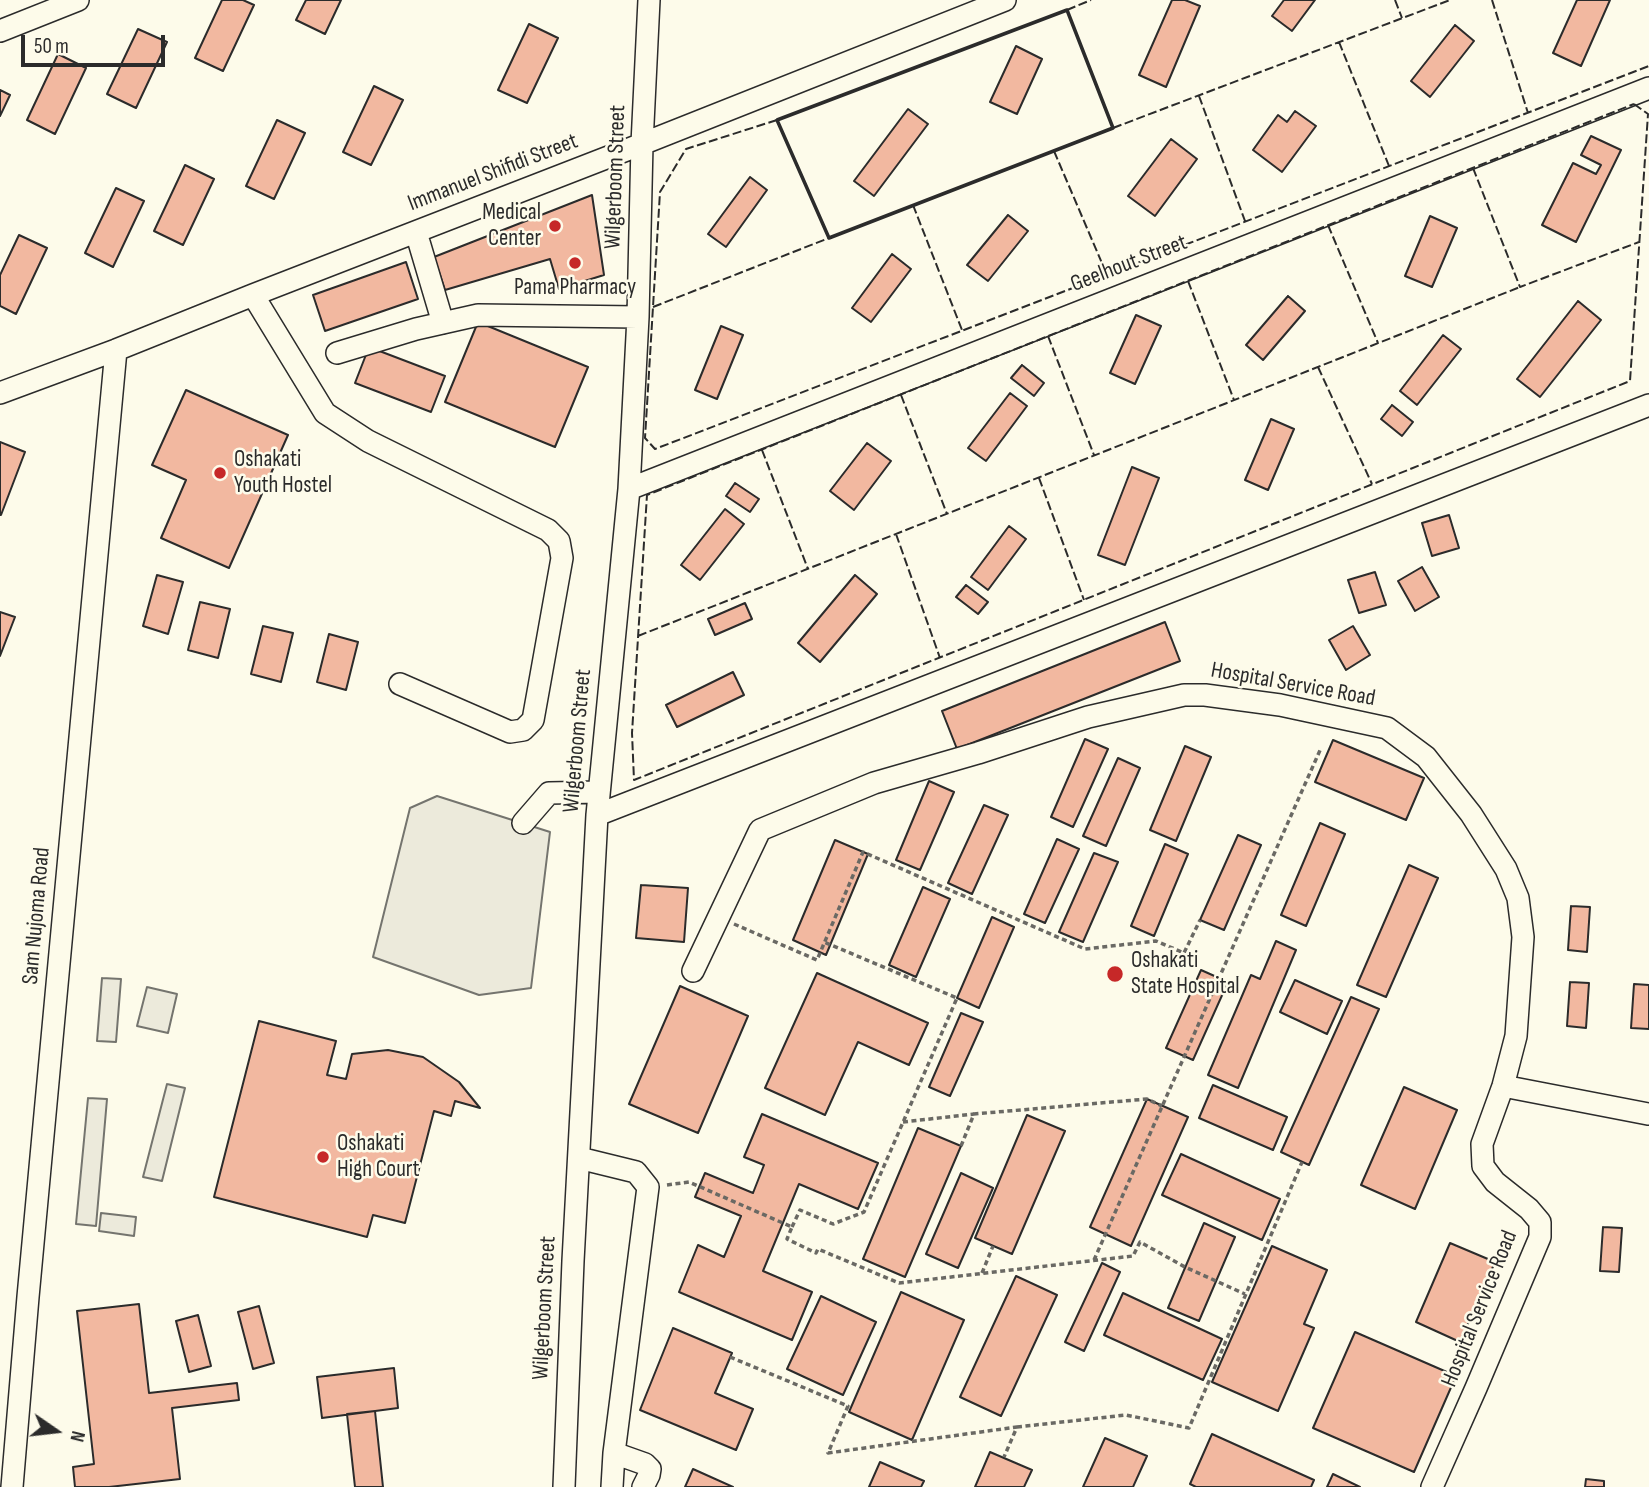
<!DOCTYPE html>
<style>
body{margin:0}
#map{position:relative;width:1649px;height:1487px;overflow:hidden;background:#fdfbea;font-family:"Sofia Sans Condensed",sans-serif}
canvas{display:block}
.north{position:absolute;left:21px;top:1396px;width:70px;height:70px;-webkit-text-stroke:5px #fdfbea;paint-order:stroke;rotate:104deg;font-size:19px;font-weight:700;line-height:28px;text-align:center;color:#2b2b2b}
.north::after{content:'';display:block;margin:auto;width:24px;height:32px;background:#2b2b2b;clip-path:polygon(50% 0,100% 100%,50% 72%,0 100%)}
.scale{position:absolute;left:21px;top:35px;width:144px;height:32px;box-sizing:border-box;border:4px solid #2b2b2b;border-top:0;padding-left:9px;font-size:21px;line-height:24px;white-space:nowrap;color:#2b2b2b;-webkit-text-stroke:5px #fdfbea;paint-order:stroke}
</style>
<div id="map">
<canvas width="1649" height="1487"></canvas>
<div class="north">N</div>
<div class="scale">50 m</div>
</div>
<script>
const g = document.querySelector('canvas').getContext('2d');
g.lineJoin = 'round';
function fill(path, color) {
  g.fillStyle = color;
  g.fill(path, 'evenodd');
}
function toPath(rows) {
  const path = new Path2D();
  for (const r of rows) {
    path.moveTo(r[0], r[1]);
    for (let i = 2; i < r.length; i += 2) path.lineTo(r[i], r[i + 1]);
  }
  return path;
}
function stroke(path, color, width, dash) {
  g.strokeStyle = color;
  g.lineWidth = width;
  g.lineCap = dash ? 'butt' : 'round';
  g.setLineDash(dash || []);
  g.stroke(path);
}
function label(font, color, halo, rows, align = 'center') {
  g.font = font + ' "Sofia Sans Condensed",sans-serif';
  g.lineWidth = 5;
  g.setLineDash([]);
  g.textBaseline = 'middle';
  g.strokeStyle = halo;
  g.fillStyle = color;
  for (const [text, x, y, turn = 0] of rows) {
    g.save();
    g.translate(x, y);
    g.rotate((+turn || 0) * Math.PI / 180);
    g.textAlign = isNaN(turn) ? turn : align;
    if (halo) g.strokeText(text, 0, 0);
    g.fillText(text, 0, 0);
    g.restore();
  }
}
const parking = toPath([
 [437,796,550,832,531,988,479,995,373,957,410,808,437,796],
 [102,978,121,979,116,1042,97,1041,102,978],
 [147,987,177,994,168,1033,137,1026,147,987],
 [167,1084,185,1088,162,1181,143,1177,167,1084],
 [88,1098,107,1099,96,1226,76,1224,88,1098],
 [101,1213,136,1217,134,1236,99,1231,101,1213]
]);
fill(parking, '#eceadb');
stroke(parking, '#74746e', 2);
const building = toPath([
 [222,0,243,0,254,5,223,71,195,58,222,0],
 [306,0,341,0,325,34,296,20,306,0],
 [1172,0,1185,0,1200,6,1166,87,1139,75,1172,0],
 [1284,0,1315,0,1292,31,1272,16,1284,0],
 [1577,0,1610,0,1581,66,1553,53,1577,0],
 [529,24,558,38,527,103,498,90,529,24],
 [1455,25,1474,41,1430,97,1411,81,1455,25],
 [138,29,167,42,136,108,107,94,138,29],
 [1016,46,1042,59,1017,114,990,102,1016,46],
 [58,54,86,68,55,134,27,120,58,54],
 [374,86,403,100,371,165,343,152,374,86],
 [0,90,10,95,0,116,0,90],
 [908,109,928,124,874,196,854,181,908,109],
 [1295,111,1316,126,1282,172,1253,150,1278,115,1287,122,1295,111],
 [277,120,305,133,274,199,246,186,277,120],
 [1591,136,1621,150,1576,242,1542,225,1573,163,1596,174,1601,165,1581,155,1591,136],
 [1171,139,1197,159,1155,216,1128,196,1171,139],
 [185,165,214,179,183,245,154,231,185,165],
 [750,177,767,190,726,247,708,234,750,177],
 [116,188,144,201,113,267,85,253,116,188],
 [592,195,604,275,559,289,550,259,445,290,434,257,592,195],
 [1008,215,1028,231,988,281,967,265,1008,215],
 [1430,216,1457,228,1432,287,1405,276,1430,216],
 [19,235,47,248,16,314,0,306,0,275,19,235],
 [892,254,911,269,871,322,852,308,892,254],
 [406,262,418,299,325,331,313,295,406,262],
 [1288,296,1305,311,1263,360,1246,345,1288,296],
 [1578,301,1601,320,1540,397,1517,379,1578,301],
 [1136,315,1161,326,1135,384,1110,373,1136,315],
 [478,322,588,367,555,447,445,402,478,322],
 [721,326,743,335,717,399,695,390,721,326],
 [1443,335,1461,349,1417,405,1400,391,1443,335],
 [369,347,445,376,431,412,355,383,369,347],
 [1022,365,1044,383,1034,396,1011,378,1022,365],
 [186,390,288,435,229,568,161,538,186,480,152,465,186,390],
 [1010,393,1027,406,986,461,968,448,1010,393],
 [1392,405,1413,422,1402,436,1381,419,1392,405],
 [1271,419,1294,429,1268,490,1245,480,1271,419],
 [0,442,25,452,1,515,0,515,0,442],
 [867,443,891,461,854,510,830,491,867,443],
 [1132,467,1159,478,1125,565,1098,555,1132,467],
 [735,483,759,499,750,512,726,496,735,483],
 [725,509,744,524,700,580,681,565,725,509],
 [1449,515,1459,548,1432,556,1422,523,1449,515],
 [1009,526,1026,539,988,590,971,577,1009,526],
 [1422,567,1439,597,1415,611,1398,581,1422,567],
 [1375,572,1386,605,1359,613,1348,580,1375,572],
 [157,575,183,582,168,634,143,626,157,575],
 [855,575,877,594,820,662,798,643,855,575],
 [966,585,988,602,978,614,956,597,966,585],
 [200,602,230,609,218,658,188,650,200,602],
 [745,603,752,619,715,635,708,619,745,603],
 [0,612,15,617,0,656,0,612],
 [1165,622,1180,661,957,749,942,711,1165,622],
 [263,626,293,633,281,682,251,674,263,626],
 [1353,626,1370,655,1346,670,1329,640,1353,626],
 [329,634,358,642,346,690,317,682,329,634],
 [733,672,744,695,677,727,666,705,733,672],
 [1085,739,1108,749,1073,827,1051,817,1085,739],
 [1333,740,1424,778,1406,820,1315,782,1333,740],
 [1185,746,1211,757,1176,841,1150,830,1185,746],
 [1118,758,1140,768,1106,846,1083,836,1118,758],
 [929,781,954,792,920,870,896,860,929,781],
 [984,805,1008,815,972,894,948,883,984,805],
 [1320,823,1345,834,1306,926,1281,915,1320,823],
 [1238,835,1261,845,1224,930,1200,920,1238,835],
 [1057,839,1079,849,1045,923,1024,914,1057,839],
 [835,840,868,854,826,955,793,940,835,840],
 [1165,844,1188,854,1154,936,1131,926,1165,844],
 [1094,853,1118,862,1083,942,1059,932,1094,853],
 [1409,865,1438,878,1386,997,1357,985,1409,865],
 [641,885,688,888,684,942,636,938,641,885],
 [923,887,950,899,916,977,889,965,923,887],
 [1571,906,1590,907,1587,952,1568,950,1571,906],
 [992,917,1014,927,979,1008,957,998,992,917],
 [1276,941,1296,950,1238,1088,1208,1075,1251,975,1260,979,1276,941],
 [1201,970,1228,982,1193,1060,1166,1048,1201,970],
 [817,973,928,1023,909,1065,858,1042,825,1115,765,1088,817,973],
 [1295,980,1342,1001,1327,1034,1280,1012,1295,980],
 [1570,982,1589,983,1586,1028,1567,1026,1570,982],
 [1634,984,1649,985,1649,1029,1631,1028,1634,984],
 [680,986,748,1016,698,1133,629,1104,680,986],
 [1351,997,1379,1009,1309,1165,1281,1152,1351,997],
 [961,1013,983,1022,950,1096,929,1087,961,1013],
 [259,1021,336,1041,327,1075,346,1079,352,1054,388,1050,423,1057,459,1082,480,1108,455,1101,451,1116,434,1111,405,1223,373,1215,367,1237,214,1197,259,1021],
 [1213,1085,1287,1117,1273,1150,1199,1118,1213,1085],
 [1404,1087,1457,1110,1415,1209,1361,1185,1404,1087],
 [1147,1099,1188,1117,1131,1246,1090,1227,1147,1099],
 [762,1114,878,1163,858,1209,799,1184,763,1271,812,1292,792,1340,679,1292,698,1245,724,1257,741,1216,695,1197,705,1173,753,1193,764,1165,744,1157,762,1114],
 [1027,1115,1065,1131,1012,1254,975,1238,1027,1115],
 [918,1128,961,1146,905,1277,863,1259,918,1128],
 [1181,1154,1280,1199,1262,1240,1162,1195,1181,1154],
 [961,1173,993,1188,958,1268,926,1254,961,1173],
 [1204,1223,1235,1237,1199,1321,1168,1308,1204,1223],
 [1603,1227,1622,1228,1619,1272,1600,1271,1603,1227],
 [1450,1243,1495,1262,1460,1342,1416,1322,1450,1243],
 [1272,1246,1327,1270,1304,1324,1314,1328,1278,1411,1212,1382,1272,1246],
 [1102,1263,1120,1272,1084,1351,1065,1342,1102,1263],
 [1016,1276,1057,1295,1001,1416,960,1397,1016,1276],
 [901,1292,964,1320,912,1440,849,1412,901,1292],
 [1123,1293,1222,1339,1203,1380,1104,1335,1123,1293],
 [821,1296,876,1322,843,1395,787,1369,821,1296],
 [139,1304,149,1393,237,1383,239,1400,172,1408,180,1479,109,1487,75,1487,73,1467,94,1464,77,1311,139,1304],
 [259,1306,274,1363,253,1369,238,1312,259,1306],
 [198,1315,211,1366,189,1372,176,1321,198,1315],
 [673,1328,732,1353,715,1393,753,1409,736,1450,640,1410,673,1328],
 [1355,1332,1456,1376,1414,1472,1313,1428,1355,1332],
 [394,1368,398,1408,322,1418,317,1377,394,1368],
 [375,1411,383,1487,355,1487,347,1414,375,1411],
 [1212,1434,1314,1480,1311,1487,1196,1487,1190,1484,1212,1434],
 [1105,1438,1147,1456,1133,1487,1083,1487,1105,1438],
 [990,1452,1032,1470,1024,1487,975,1487,990,1452],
 [880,1462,924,1481,921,1487,869,1487,880,1462],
 [693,1469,733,1487,685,1487,693,1469],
 [1333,1474,1360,1487,1327,1487,1333,1474],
 [1586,1479,1604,1481,1604,1487,1585,1487,1586,1479]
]);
fill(building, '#f2b8a0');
stroke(building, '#2b2b2b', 2);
const minor = toPath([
 [0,31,78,0],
 [416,232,443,323],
 [253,295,325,413,368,441,548,530,559,541,562,558,533,720,523,730,510,732,400,684],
 [337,353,416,329,478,315,638,317],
 [0,393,116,350,253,295,642,144,1005,0],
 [629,489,1649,88],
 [597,815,1649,405],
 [523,823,549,793,599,792],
 [693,971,760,830,874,783,978,753,1088,717,1184,695,1205,695,1280,705,1387,728,1426,757,1471,814,1506,869,1518,898,1523,937,1516,1036,1503,1086,1482,1144,1483,1166,1495,1182,1529,1209,1540,1222,1540,1237,1476,1388,1432,1487],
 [1503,1086,1648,1114],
 [579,1158,636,1172,648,1187,614,1453],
 [12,1487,28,1297,116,350],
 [564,1487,573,1261,597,815,629,489,638,317,642,144,649,0],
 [612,1487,614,1453,645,1464,650,1469,649,1475,643,1487]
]);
stroke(minor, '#2b2b2b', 24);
stroke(toPath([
 [734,924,817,960,863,852,1085,949,1156,941,1184,953,1200,920],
 [903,1122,974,1114],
 [961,1146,974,1114,1147,1099,1162,1106],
 [667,1185,689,1182,792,1227,787,1239,816,1253,818,1249,899,1283,1133,1256,1140,1242,1185,1267,1245,1294],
 [792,1227,800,1210,833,1224,864,1212,957,998,824,942],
 [1094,1260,1321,748],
 [982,1273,993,1246],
 [730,1357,848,1406,828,1453,1017,1427,1004,1457],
 [1017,1427,1126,1415,1189,1428,1302,1162]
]), '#6a6964', 3.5, [5, 3.5]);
stroke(minor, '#fdfbea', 21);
stroke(toPath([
 [1395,0,1402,18],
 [1492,0,1528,113],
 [1067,10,1091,0],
 [1339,42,1389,166],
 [1199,96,1245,221],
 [1634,104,1648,114,1630,381,634,780,632,733,647,495,1634,104],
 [777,120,686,149,660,192,645,438,655,449,1649,66],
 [1113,128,1450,0],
 [1054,151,1107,275],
 [1473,168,1520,287,1639,242],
 [913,205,962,330],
 [1328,225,1378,343],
 [1188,281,1234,400],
 [653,307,829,238],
 [1048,336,1094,455],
 [1318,367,1372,484],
 [901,395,947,514],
 [762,450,808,569],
 [1039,478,1084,600],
 [896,534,940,658],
 [638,636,1520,287]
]), '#2b2b2b', 2, [9, 3.5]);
stroke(toPath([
 [1067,10,1113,128,829,238,777,120,1067,10]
]), '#2b2b2b', 3.5);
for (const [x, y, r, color] of [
 [555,226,7,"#c62828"],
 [575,263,7,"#c62828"],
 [220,473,7,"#c62828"],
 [1115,974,9,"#c62828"],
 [323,1157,7,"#c62828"]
]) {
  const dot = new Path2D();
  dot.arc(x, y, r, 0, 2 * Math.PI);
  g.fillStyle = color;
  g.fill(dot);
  stroke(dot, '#fdfbea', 2.5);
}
label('23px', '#2b2b2b', '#fdfbea', [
 ["Immanuel Shifidi Street",493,173,-21],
 ["Wilgerboom Street",616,177,-88],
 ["Geelhout Street",1129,264,-21],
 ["Hospital Service Road",1293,685,10],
 ["Wilgerboom Street",578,741,-85],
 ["Sam Nujoma Road",37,916,-85],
 ["Wilgerboom Street",545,1308,-87],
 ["Hospital Service Road",1480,1309,-68]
]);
label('23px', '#2b2b2b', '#fdfbea', [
 ["Medical",541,213,"right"],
 ["Center",541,239,"right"],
 ["Pama Pharmacy",575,288,"center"],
 ["Oshakati",234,460],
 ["Youth Hostel",234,486],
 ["Oshakati",1131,961],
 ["State Hospital",1131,987],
 ["Oshakati",337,1144],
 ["High Court",337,1170]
], 'left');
</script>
